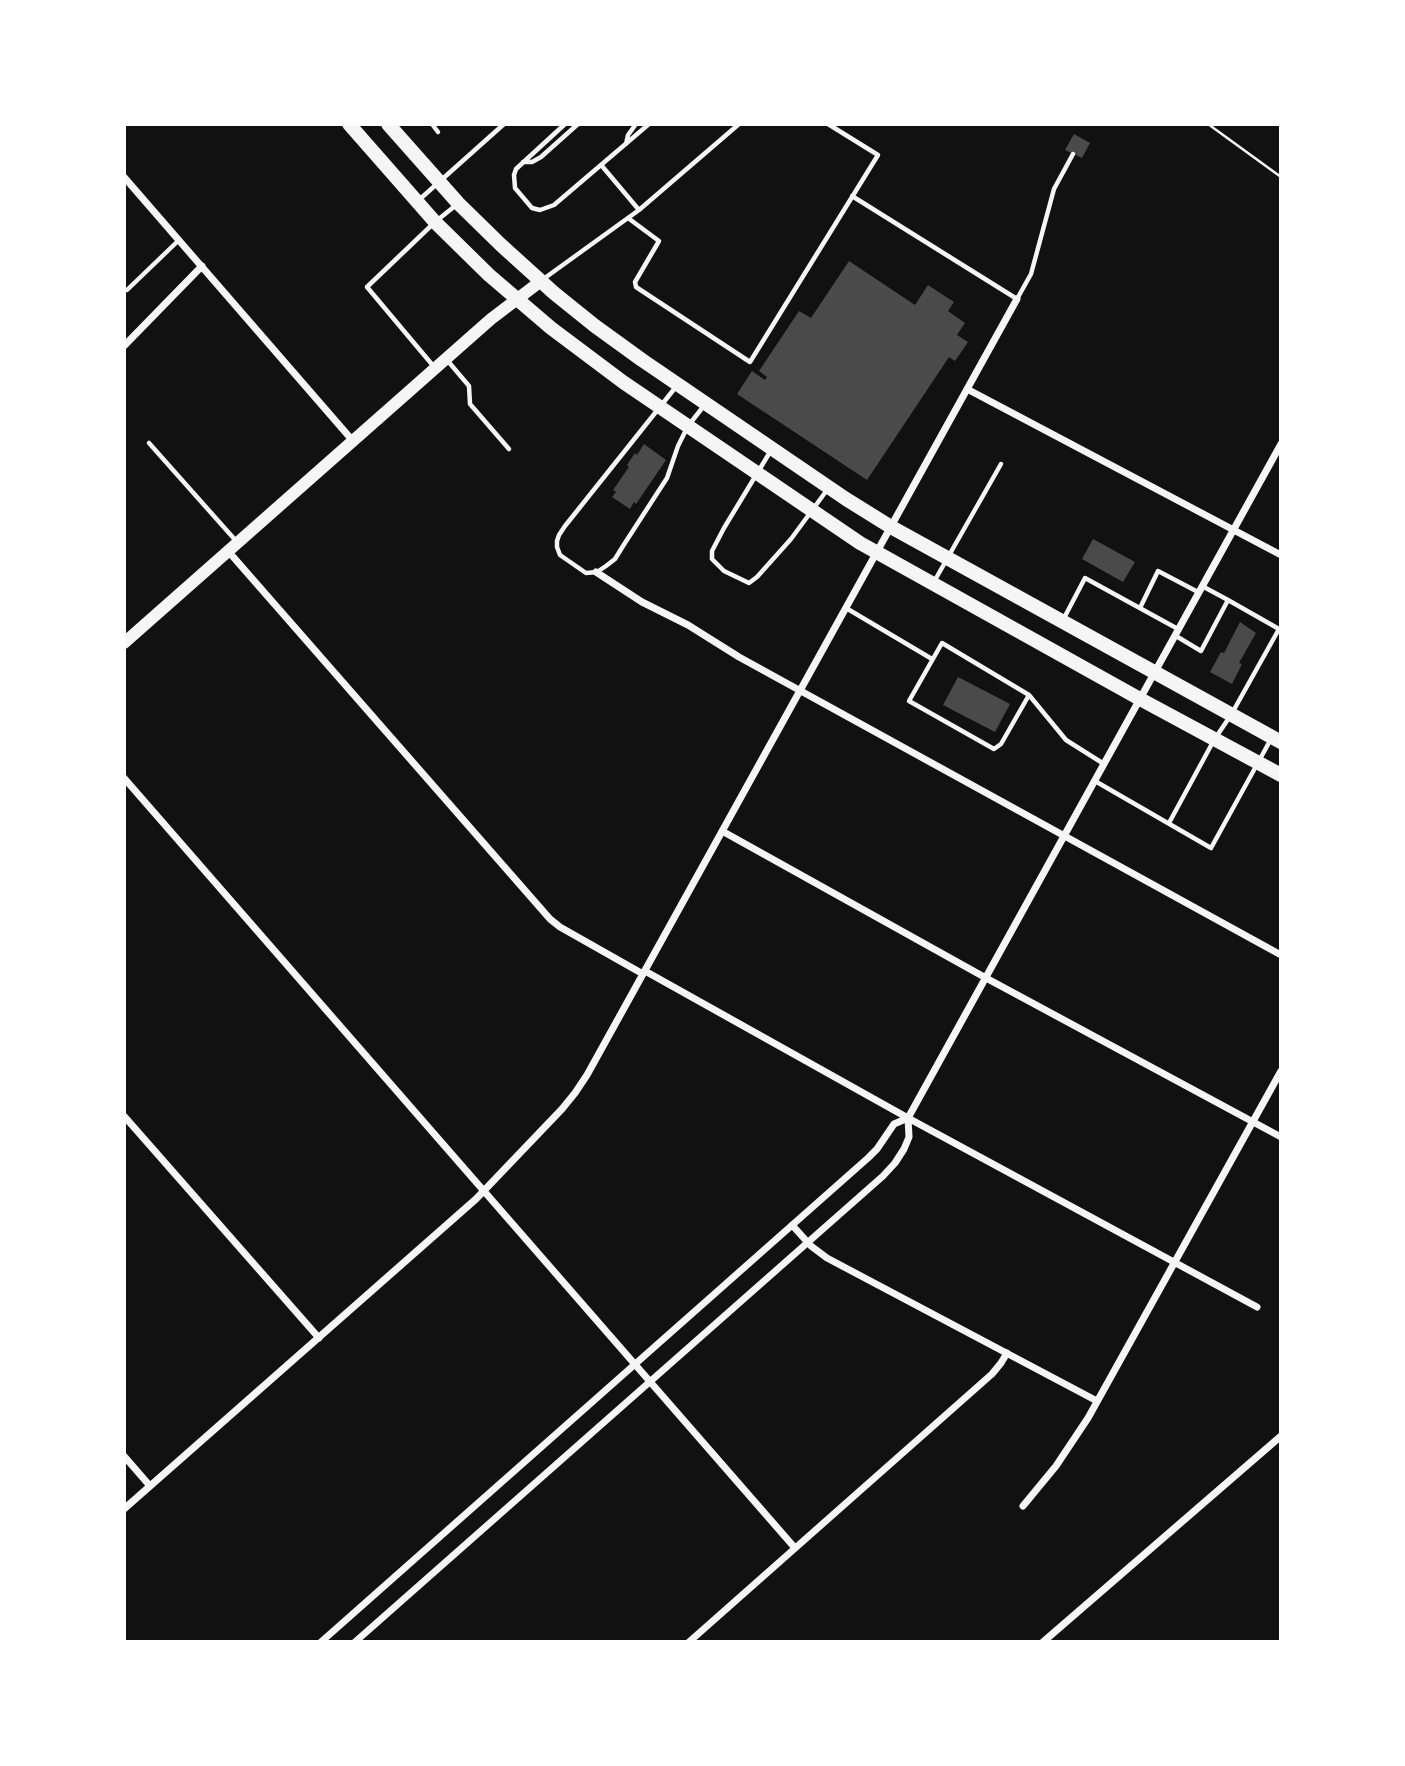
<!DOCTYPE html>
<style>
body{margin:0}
#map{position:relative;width:1405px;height:1766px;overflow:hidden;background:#111;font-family:"Roboto Serif",serif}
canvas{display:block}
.frame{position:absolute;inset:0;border:126px solid #fff;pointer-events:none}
</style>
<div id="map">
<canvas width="1405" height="1766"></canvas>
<div class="frame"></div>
</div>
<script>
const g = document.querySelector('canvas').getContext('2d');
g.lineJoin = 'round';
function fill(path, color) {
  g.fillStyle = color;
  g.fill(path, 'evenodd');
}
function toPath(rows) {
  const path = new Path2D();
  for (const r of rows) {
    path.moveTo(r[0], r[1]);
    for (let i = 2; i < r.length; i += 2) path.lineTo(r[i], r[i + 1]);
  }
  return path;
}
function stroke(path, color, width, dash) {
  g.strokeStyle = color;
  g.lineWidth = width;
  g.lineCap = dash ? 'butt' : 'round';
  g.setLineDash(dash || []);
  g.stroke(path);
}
fill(toPath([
 [1074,134,1090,143,1082,158,1065,150],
 [849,261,915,305,928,285,954,302,948,311,965,323,957,335,968,342,955,361,949,357,867,480,737,394,752,371,765,380,767,377,759,371,799,311,811,318],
 [644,444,666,460,636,504,634,502,630,509,612,497,616,492,613,490,629,467,627,465,635,453,637,455],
 [1093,539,1135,562,1123,582,1082,559],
 [1240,622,1256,633,1239,663,1242,664,1232,684,1210,672,1221,652,1224,653],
 [958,677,1010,704,995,732,943,705]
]), '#4a4a4a');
stroke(toPath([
 [1208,124,1281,177]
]), '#f5f5f5', 2.5);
stroke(toPath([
 [432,124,438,132],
 [565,124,516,169,514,175,515,188,532,208,540,210,554,205,649,124],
 [626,144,628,135,636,124],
 [523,162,532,162,541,157,578,124],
 [602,166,639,210],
 [852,196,1017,299,1031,274,1054,189,1073,154],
 [420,199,504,124],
 [628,218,659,241,635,282,636,287,750,362,878,155,828,124],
 [542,280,639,210,739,124],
 [127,290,179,240],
 [447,360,469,386,470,404,509,449],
 [435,368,367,287,435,222,455,206],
 [675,388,565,526,559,535,557,541,557,547,560,555,586,573,597,572,606,566,615,559,623,546,667,478,678,446,688,426,703,407],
 [149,443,237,542],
 [770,452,724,528,712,551,712,559,724,571,749,583,757,577,791,539,827,490],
 [935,580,1001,464],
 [1202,586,1228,600],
 [846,608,932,659],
 [1140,608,1158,571,1198,592],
 [1063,620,1085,578,1178,629],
 [1029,695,1001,744,994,749,909,701,942,643,1029,695,1066,740,1104,764],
 [1095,781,1211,848,1271,739],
 [1169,823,1214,740,1231,715,1279,629,1228,600,1201,651,1176,636]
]), '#f5f5f5', 4.5);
stroke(toPath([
 [124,177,353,441],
 [124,346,202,266],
 [967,389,1281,555],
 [228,551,550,919,560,927,643,974],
 [596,572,642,602,688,625,739,657,1281,955],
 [124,778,795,1548],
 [722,831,986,978,1281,1137],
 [645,971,908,1118,1257,1307],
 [124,1116,319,1338],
 [792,1225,811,1246,827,1258,1097,1401],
 [124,1456,150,1486],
 [1023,1506,1056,1466,1088,1418,1281,1071],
 [124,1509,476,1199,562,1109,575,1093,587,1075,1017,299],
 [321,1642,868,1158,877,1149,894,1124,908,1118],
 [355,1642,883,1176,895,1163,904,1149,909,1137,908,1118,1281,444],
 [689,1642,992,1374,1001,1363,1007,1353],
 [1043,1642,1281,1436]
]), '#f5f5f5', 7);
stroke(toPath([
 [124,643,491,319,541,281]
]), '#f5f5f5', 12);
stroke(toPath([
 [349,124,435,222,489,275,551,328,623,382,860,543,1140,699,1281,775],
 [388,124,458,203,501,245,554,293,595,326,642,360,846,499,891,527,1281,742]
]), '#f5f5f5', 14);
</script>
